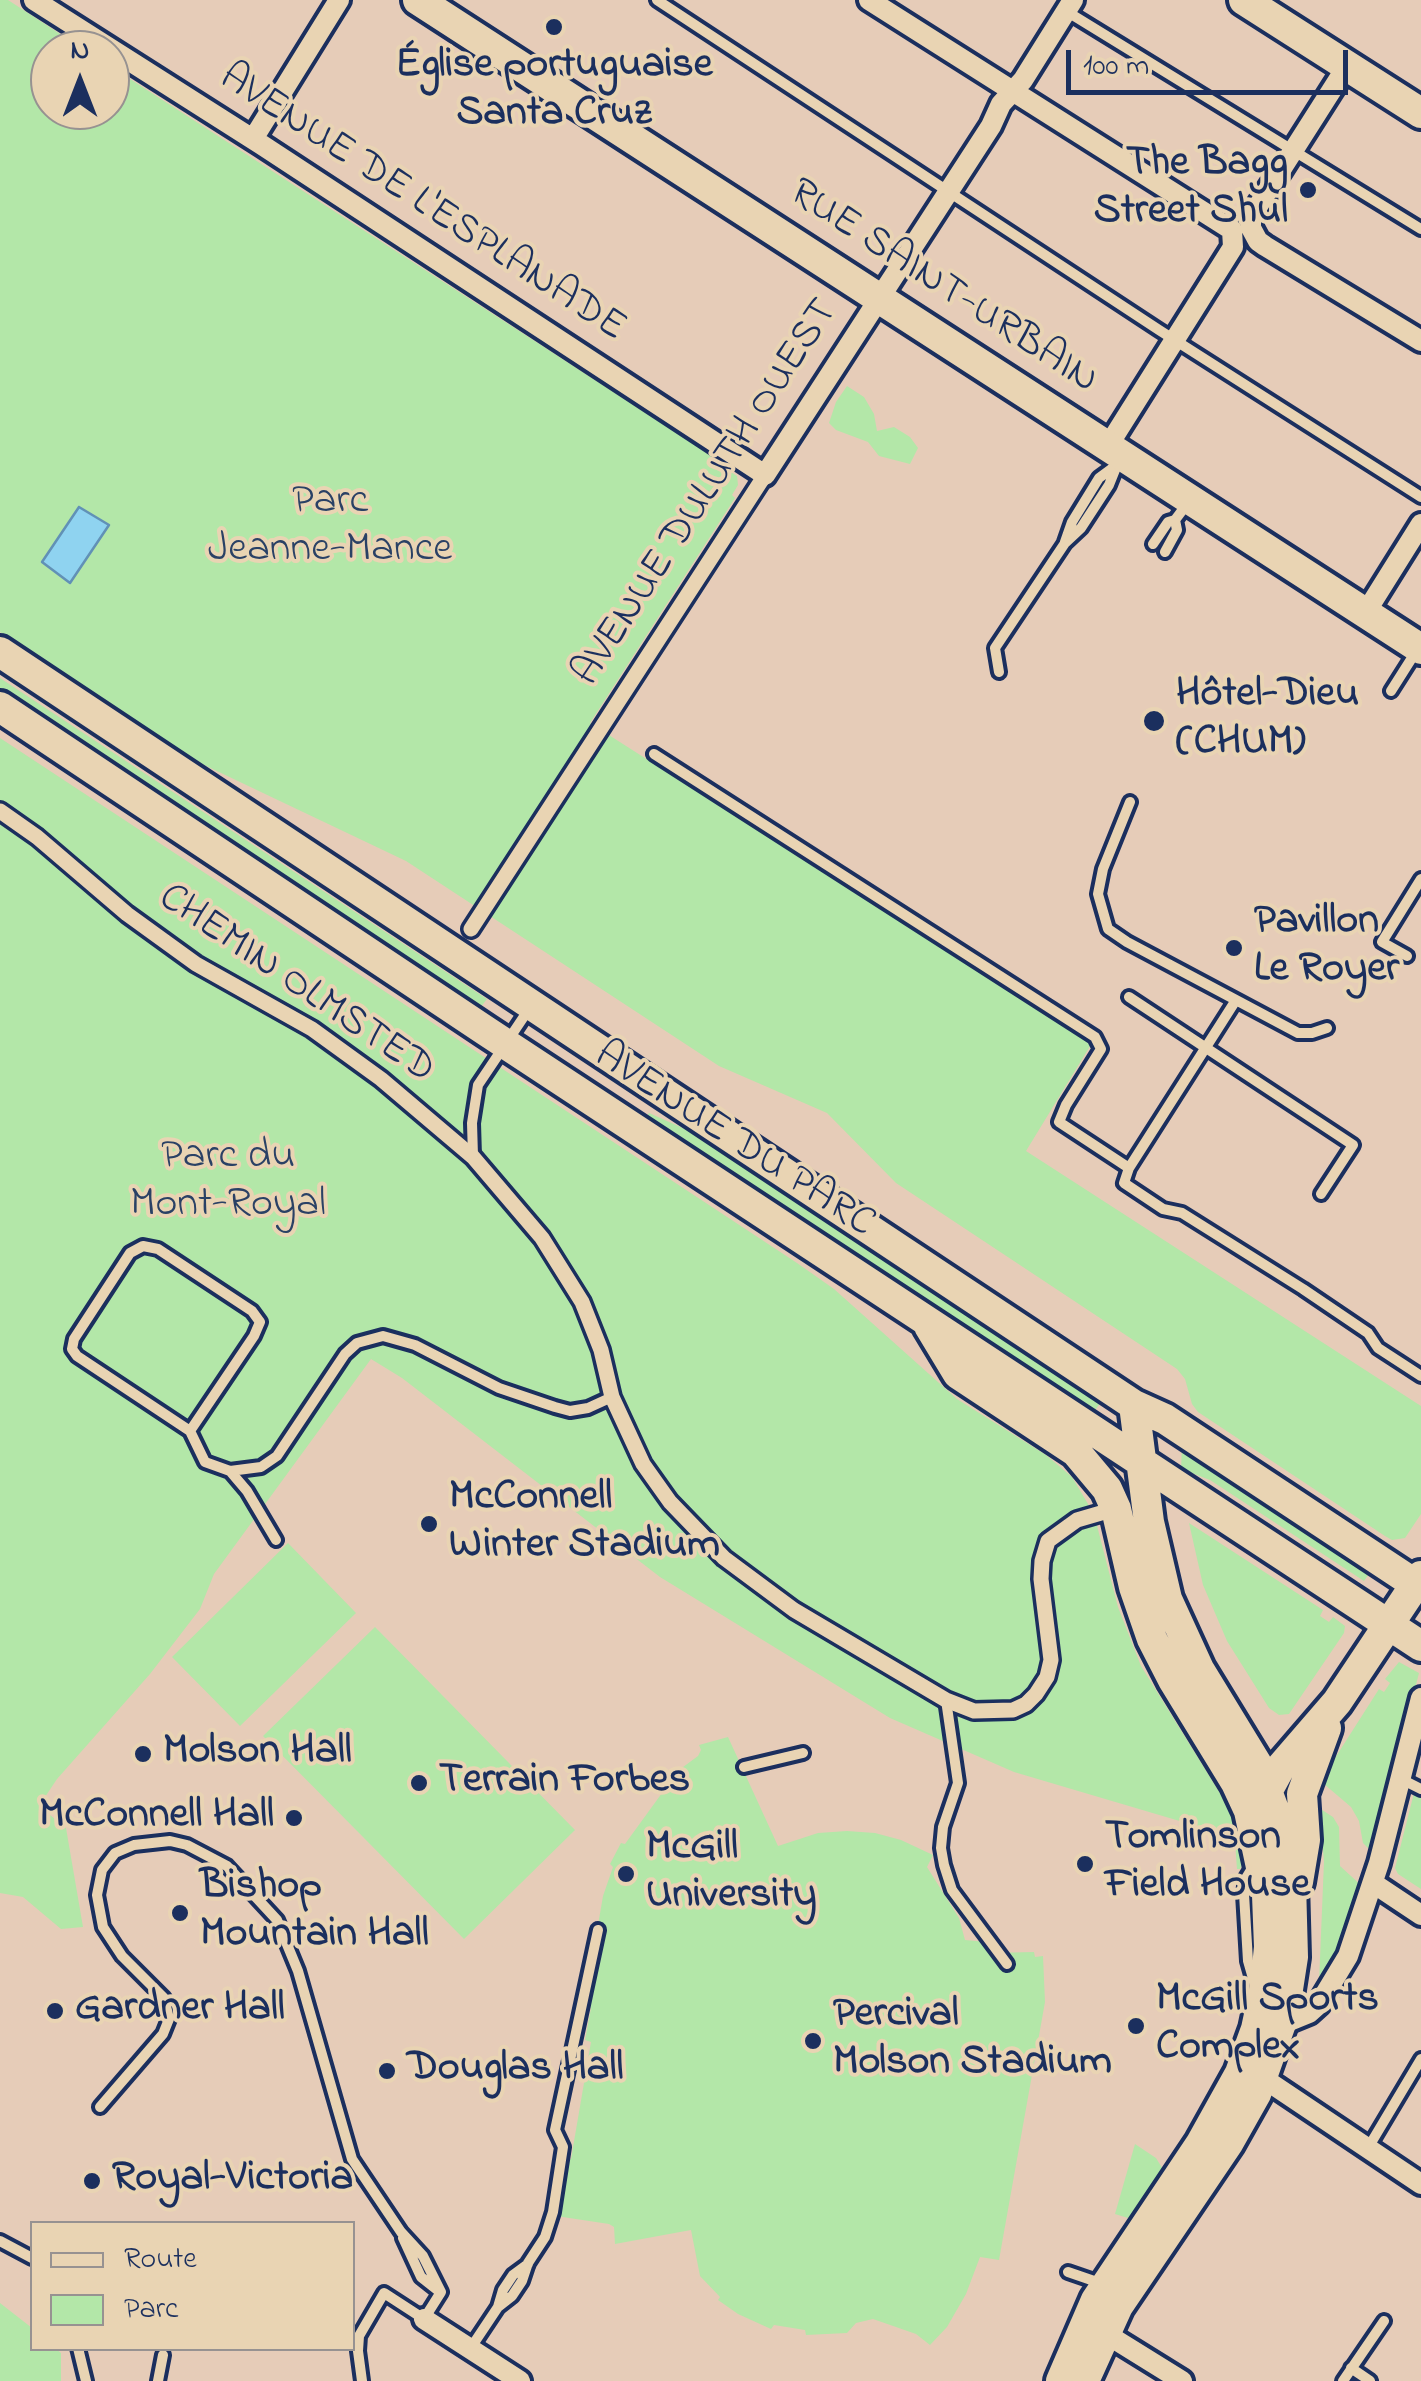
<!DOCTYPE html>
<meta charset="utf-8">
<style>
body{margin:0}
#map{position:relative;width:1421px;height:2381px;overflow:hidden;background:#e6ccb8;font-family:"Indie Flower",sans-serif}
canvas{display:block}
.legend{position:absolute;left:30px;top:2221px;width:325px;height:130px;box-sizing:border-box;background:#e9d4b3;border:2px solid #979291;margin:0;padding:12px 18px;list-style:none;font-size:30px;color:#1b2f5e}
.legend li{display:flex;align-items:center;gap:20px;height:50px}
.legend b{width:50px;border:2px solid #979291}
.north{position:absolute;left:30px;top:30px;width:100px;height:100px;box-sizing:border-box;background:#e9d4b3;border:2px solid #979291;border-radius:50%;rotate:0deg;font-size:28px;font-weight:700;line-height:40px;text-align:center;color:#1b2f5e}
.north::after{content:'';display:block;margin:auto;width:35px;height:45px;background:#1b2f5e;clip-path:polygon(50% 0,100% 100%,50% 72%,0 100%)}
.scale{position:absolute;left:1066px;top:50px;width:282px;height:45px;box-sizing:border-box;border:5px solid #1b2f5e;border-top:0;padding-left:12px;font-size:30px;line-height:35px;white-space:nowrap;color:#1b2f5e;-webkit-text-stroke:8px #e9d4b3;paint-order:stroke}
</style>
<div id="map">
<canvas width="1421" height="2381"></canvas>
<ul class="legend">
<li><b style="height:12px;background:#e9d4b3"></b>Route</li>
<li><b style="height:28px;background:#b3e7a8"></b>Parc</li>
</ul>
<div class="north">N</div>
<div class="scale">100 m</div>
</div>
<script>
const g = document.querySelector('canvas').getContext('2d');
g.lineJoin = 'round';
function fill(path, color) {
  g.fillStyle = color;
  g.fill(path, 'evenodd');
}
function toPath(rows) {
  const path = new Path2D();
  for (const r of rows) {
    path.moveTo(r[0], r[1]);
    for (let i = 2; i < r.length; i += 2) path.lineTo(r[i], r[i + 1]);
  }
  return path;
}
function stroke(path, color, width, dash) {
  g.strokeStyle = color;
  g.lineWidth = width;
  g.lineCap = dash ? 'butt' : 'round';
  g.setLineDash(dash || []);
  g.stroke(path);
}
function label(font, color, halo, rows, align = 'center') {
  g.font = font + ' "Indie Flower",sans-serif';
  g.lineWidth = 8;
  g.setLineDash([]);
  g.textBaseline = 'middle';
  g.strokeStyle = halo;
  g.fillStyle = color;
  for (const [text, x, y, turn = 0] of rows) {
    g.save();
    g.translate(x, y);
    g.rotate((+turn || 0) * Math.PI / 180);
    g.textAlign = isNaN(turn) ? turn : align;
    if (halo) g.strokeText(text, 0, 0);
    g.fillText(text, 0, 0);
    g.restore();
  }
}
fill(toPath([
 [0,0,8,0,85,50,50,50,50,110,110,110,110,66,723,463,722,466,737,476,738,485,732,495,735,498,590,723,1092,1043,1026,1151,1421,1406,1421,1514,1405,1538,1392,1540,1385,1536,1198,1412,1192,1404,1185,1379,1177,1369,896,1183,827,1113,719,1066,406,861,200,763,0,632],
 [847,386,864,397,874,414,877,431,894,427,910,437,918,448,910,464,879,456,868,442,836,430,829,423,836,402],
 [0,678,487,999,480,1008,0,691],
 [0,738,797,1263,834,1289,957,1399,1046,1455,1072,1477,1094,1514,1118,1607,1141,1666,1241,1827,1244,1860,1240,1869,1237,1869,1234,1829,1210,1830,1014,1772,890,1718,660,1577,402,1378,371,1359,214,1574,200,1609,150,1674,57,1779,39,1806,66,1828,83,1927,61,1929,23,1897,0,1893],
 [649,1113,694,1133,1101,1402,1093,1413,646,1118],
 [1182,1446,1371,1571,1364,1581,1210,1480,1181,1469],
 [1189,1523,1323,1610,1320,1616,1329,1622,1333,1617,1345,1626,1344,1633,1289,1714,1279,1715,1269,1708,1227,1641,1203,1585],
 [288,1543,356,1613,240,1726,172,1657],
 [375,1627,575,1830,464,1939,263,1736],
 [1399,1662,1419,1673,1373,1853,1363,1843,1359,1821,1351,1807,1324,1784,1335,1758,1379,1689,1384,1692,1390,1683,1385,1679],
 [728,1737,778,1846,818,1833,847,1831,875,1833,901,1840,933,1855,927,1867,959,1918,965,1940,987,1942,989,1953,1034,1952,1035,1957,1043,1956,1045,2002,999,2260,980,2257,966,2294,947,2327,930,2345,916,2334,873,2319,856,2323,847,2333,806,2335,805,2330,774,2325,771,2329,738,2314,718,2300,720,2297,700,2276,691,2230,615,2244,614,2227,609,2224,556,2216,567,2159,571,2159,591,2042,585,2040,591,2008,584,2006,603,1896,613,1867,610,1864,621,1843,625,1844,662,1793,657,1788,660,1784,698,1756,701,1750,699,1745],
 [1414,1793,1421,1797,1421,1889,1398,1874,1395,1868],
 [1319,1808,1333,1817,1339,1827,1340,1866,1363,1887,1342,1950,1321,1988,1319,1983,1324,1861],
 [1135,2144,1156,2158,1164,2171,1133,2217,1128,2218,1115,2214],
 [0,2303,32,2328,32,2348,56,2349,61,2353,61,2381,0,2381]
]), '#b3e7a8');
const water = toPath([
 [79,507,109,525,70,583,42,562,79,507]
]);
fill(water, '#8fd3f0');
stroke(water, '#6191b6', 2.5);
const service = toPath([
 [657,0,1159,330,1421,497],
 [1066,11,1421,229],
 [1065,542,1072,522,1099,478,1114,467],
 [1153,544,1168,522,1175,520,1187,504],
 [1165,552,1177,530,1175,520],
 [999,672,995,648,1065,543,1081,528,1109,485,1119,460],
 [1391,691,1417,650],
 [654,754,1095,1037,1101,1049,1066,1105,1059,1122,1129,1168,1124,1183,1163,1209,1182,1213,1303,1289,1368,1333,1378,1348,1421,1376],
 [1130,802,1103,869,1098,894,1108,929,1127,942,1298,1033,1312,1033,1327,1028],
 [1407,956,1382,942,1421,879],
 [1129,997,1353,1145,1321,1194],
 [473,1156,472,1123,478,1085,529,1009],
 [1129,1168,1236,1000],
 [190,1431,254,1336,260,1322,252,1311,158,1249,143,1246,130,1253,74,1339,72,1349,77,1356,190,1431,205,1462,230,1471,261,1467,277,1456,345,1354,357,1343,383,1336,415,1345,499,1388,555,1407,570,1411,588,1408,612,1397],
 [230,1471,247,1491,276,1540],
 [946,1700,958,1783,943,1827,941,1848,944,1865,952,1890,1007,1964],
 [744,1767,803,1753],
 [1401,1779,1421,1789],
 [1254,1865,1246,1878,1244,1894,1248,1961,1256,1989],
 [100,2107,163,2034,169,2019,164,1998,122,1956,103,1927,97,1895,102,1870,115,1853,134,1845,170,1841,187,1845,227,1866,277,1920,298,1971,352,2159,401,2232,423,2256,441,2292],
 [1368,2148,1421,2059],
 [403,2238,421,2277,440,2292],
 [0,2241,32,2258],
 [1068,2272,1100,2283],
 [498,2307,512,2296,522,2281,528,2263,545,2237,553,2212,563,2147,555,2130,598,1930],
 [78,2348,86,2381],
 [470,2349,498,2307,503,2290,513,2275,528,2264],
 [1351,2368,1370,2381],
 [158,2381,163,2355],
 [362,2381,358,2351,359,2336,384,2293,424,2319,441,2292],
 [1343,2381,1384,2321]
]);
const pedestrian = toPath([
 [0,811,37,837,127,914,196,964,312,1029,381,1079,473,1157,542,1238,582,1302,601,1350,612,1397,643,1464,670,1502,724,1558,794,1610,946,1700,974,1711,1013,1710,1026,1704,1036,1694,1047,1677,1051,1660,1041,1579,1042,1561,1048,1541,1077,1520,1101,1513],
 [471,929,765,475]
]);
const minor = toPath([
 [34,0,262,145,765,475,991,126,1001,104,1023,80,1073,0],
 [869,0,1232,230,1233,247,1108,446],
 [1347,66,1251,217,1251,228,1258,241,1265,246,1421,341],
 [253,139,339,0],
 [1366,612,1421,524],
 [1373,1883,1421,1915],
 [1282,2024,1309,2013,1319,2004,1348,1956,1379,1863,1421,1698],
 [1263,2078,1421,2184],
 [424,2319,520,2381],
 [1095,2327,1182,2381]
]);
const secondary = toPath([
 [418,0,1421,649],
 [1244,0,1421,113],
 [0,652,1134,1405,1165,1419,1421,1588],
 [0,707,486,1031,1421,1646],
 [929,1326,958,1374,1076,1452,1107,1489,1116,1509,1134,1587,1152,1639,1173,1680,1236,1783,1249,1811,1267,1895,1269,1947,1265,1987,1256,2029,1240,2073,1201,2143,1096,2300,1061,2381],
 [1262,1801,1280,1768,1337,1702,1421,1576],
 [1298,1882,1305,1840,1302,1794,1326,1728],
 [1084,2381,1118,2306,1229,2142,1256,2094,1284,2015,1293,1957,1291,1883,1276,1815,1257,1764,1199,1669,1167,1599,1149,1522,1134,1405]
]);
stroke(service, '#1b2f5e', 18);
stroke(pedestrian, '#1b2f5e', 22);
stroke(minor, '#1b2f5e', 28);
stroke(secondary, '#1b2f5e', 38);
stroke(service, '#e9d4b3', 10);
stroke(pedestrian, '#e9d4b3', 15);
stroke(minor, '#e9d4b3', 20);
stroke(secondary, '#e9d4b3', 30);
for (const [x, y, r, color] of [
 [554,27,10,"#1b2f5e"],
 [1308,190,10,"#1b2f5e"],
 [1154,721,12,"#1b2f5e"],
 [1234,948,10,"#1b2f5e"],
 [429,1524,10,"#1b2f5e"],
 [143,1754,10,"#1b2f5e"],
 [419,1783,10,"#1b2f5e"],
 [294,1818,10,"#1b2f5e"],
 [1085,1864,10,"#1b2f5e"],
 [626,1874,10,"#1b2f5e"],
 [180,1913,10,"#1b2f5e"],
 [55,2011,10,"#1b2f5e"],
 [1136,2026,10,"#1b2f5e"],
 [813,2041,10,"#1b2f5e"],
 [387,2071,10,"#1b2f5e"],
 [92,2181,10,"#1b2f5e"]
]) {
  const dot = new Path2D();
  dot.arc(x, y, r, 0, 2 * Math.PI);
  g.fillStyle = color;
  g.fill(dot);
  stroke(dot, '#e9d4b3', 4);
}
label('bold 42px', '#1b2f5e', '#e9d4b3', [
 ["Église portuguaise",554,68,"center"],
 ["Santa Cruz",554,116,"center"],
 ["The Bagg",1288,166,"right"],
 ["Street Shul",1288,214,"right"],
 ["Hôtel-Dieu",1176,697],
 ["(CHUM)",1176,745],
 ["Pavillon",1254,924],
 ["Le Royer",1254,972],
 ["McConnell",449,1500],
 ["Winter Stadium",449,1548],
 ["Molson Hall",163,1754],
 ["Terrain Forbes",439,1783],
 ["McConnell Hall",274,1818,"right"],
 ["Tomlinson",1105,1840],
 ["Field House",1105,1888],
 ["McGill",646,1850],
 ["University",646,1898],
 ["Bishop",200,1889],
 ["Mountain Hall",200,1937],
 ["McGill Sports",1156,2002],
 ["Complex",1156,2050],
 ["Gardner Hall",75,2011],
 ["Percival",833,2017],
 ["Molson Stadium",833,2065],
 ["Douglas Hall",407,2071],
 ["Royal-Victoria",112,2181]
], 'left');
label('42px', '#1b2f5e', '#e9d4b3', [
 ["AVENUE DE L'ESPLANADE",421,205,33],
 ["RUE SAINT-URBAIN",942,289,33],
 ["AVENUE DULUTH OUEST",708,494,-57],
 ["CHEMIN OLMSTED",295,986,34],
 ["AVENUE DU PARC",733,1142,33]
]);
label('42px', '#2a4165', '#e9d4b3', [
 ["Parc",330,504],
 ["Jeanne-Mance",330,552],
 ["Parc du",228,1159],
 ["Mont-Royal",228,1207]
]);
</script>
